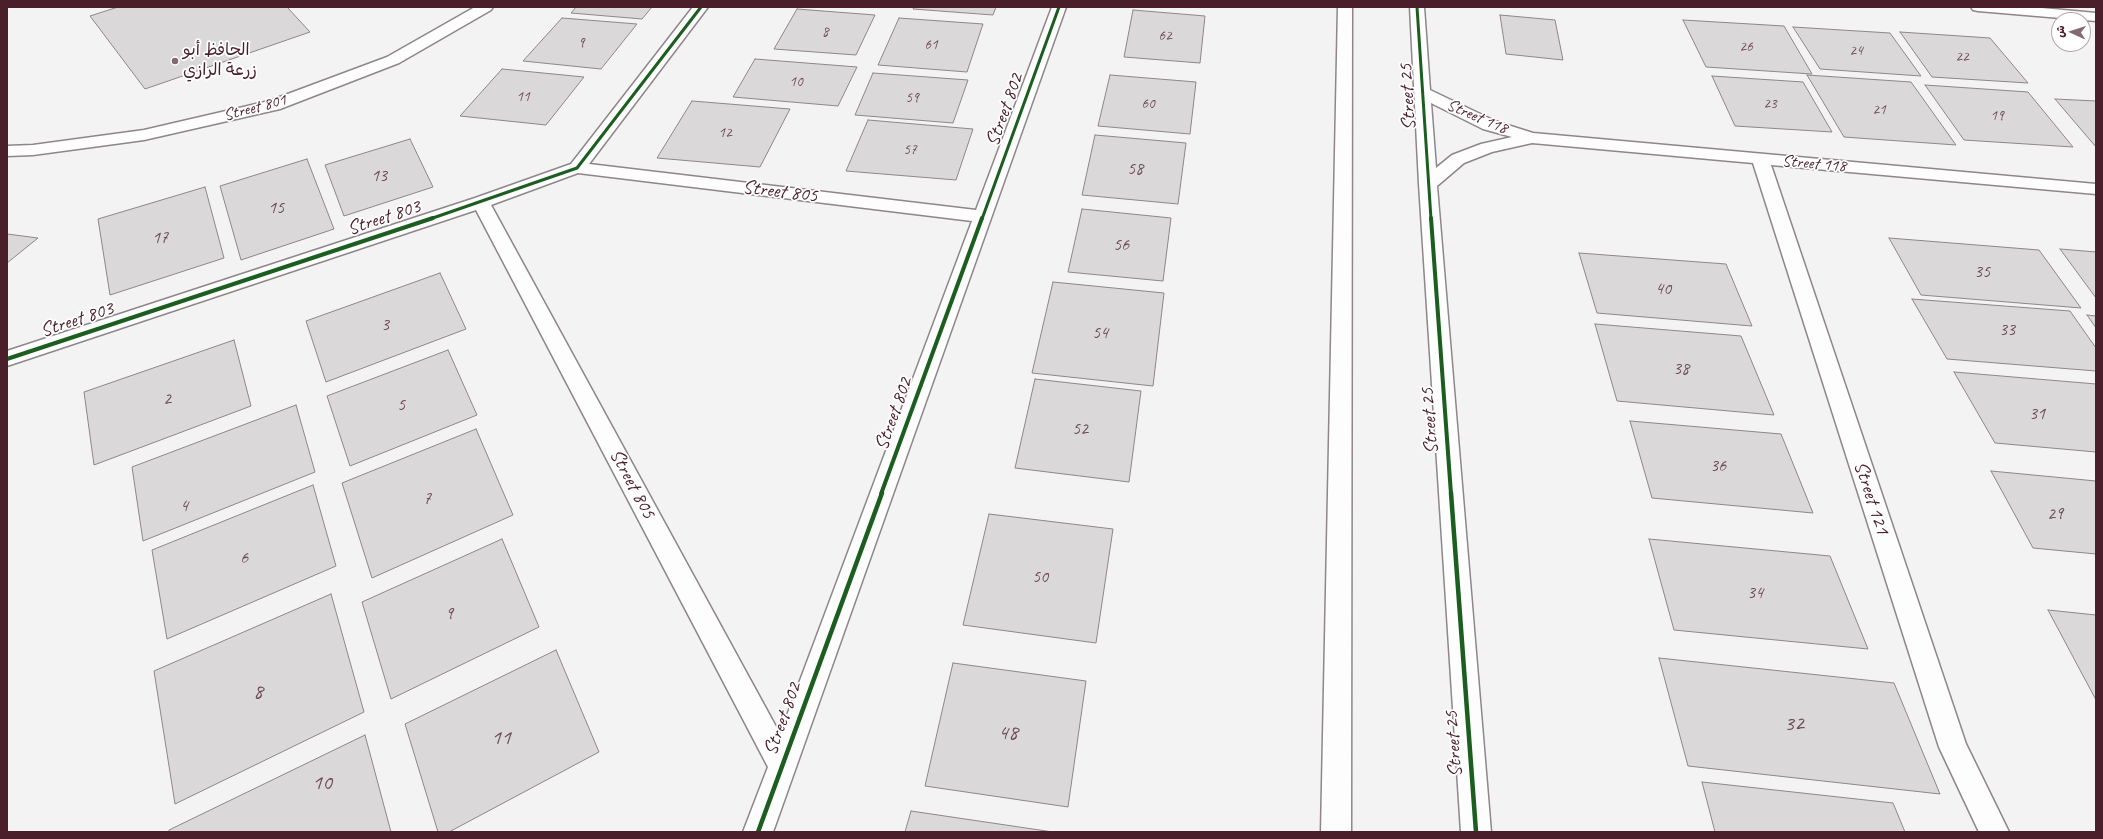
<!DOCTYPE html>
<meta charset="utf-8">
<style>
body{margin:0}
#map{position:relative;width:2103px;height:839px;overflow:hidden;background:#f3f3f3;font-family:Caveat,"Playpen Sans Arabic",sans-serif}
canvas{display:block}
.frame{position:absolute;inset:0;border:8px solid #4a1f2b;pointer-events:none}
.north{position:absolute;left:2051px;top:12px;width:40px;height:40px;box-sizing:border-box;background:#fff;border:1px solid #b7a5aa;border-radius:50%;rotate:273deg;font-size:11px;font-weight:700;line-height:16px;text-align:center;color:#4a1f2b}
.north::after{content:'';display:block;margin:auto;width:14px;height:18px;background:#856971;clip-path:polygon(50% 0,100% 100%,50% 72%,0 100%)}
</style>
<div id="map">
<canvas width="2103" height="839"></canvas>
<div class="frame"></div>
<div class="north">ش</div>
</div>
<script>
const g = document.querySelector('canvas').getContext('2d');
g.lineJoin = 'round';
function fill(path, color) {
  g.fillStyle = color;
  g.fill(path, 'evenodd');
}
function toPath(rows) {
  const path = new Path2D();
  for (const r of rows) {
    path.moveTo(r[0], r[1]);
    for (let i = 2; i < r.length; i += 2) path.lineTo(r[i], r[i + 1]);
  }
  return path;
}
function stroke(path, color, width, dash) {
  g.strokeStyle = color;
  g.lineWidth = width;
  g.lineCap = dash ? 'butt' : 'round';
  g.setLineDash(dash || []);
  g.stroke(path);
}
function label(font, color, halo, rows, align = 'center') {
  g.font = font + ' Caveat,"Playpen Sans Arabic",sans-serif';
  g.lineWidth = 3.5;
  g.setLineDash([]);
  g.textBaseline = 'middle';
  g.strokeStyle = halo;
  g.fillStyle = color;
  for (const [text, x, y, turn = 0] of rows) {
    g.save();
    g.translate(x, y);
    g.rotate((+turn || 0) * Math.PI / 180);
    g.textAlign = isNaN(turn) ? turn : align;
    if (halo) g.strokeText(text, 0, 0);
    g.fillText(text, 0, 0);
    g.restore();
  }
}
const building = toPath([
 [118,7,287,7,310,32,145,89,90,16,118,7],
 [576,7,652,7,642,19,571,13,576,7],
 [914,7,996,7,993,15,913,9,914,7],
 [797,9,875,15,856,55,774,49,797,9],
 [1133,10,1205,16,1200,63,1124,57,1133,10],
 [1500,15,1555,20,1563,60,1506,54,1500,15],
 [562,18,637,24,601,69,523,61,562,18],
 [899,18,983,24,967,72,878,65,899,18],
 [1683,20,1784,26,1812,74,1706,67,1683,20],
 [1793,27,1890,33,1921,76,1820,69,1793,27],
 [1900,32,1990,38,2028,83,1932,77,1900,32],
 [755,59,857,67,838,106,733,97,755,59],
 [502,69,584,77,546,125,460,116,502,69],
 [873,73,968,80,953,123,855,115,873,73],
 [1110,75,1196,82,1190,134,1098,126,1110,75],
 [1807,75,1911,82,1956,145,1844,137,1807,75],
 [1712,76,1803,82,1832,132,1735,126,1712,76],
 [1925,85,2028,92,2073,147,1964,140,1925,85],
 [2055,99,2096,101,2096,147,2055,99],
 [692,101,790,109,760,167,657,158,692,101],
 [868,120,973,129,956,180,846,171,868,120],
 [1095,135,1186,143,1178,204,1082,195,1095,135],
 [410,139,433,187,344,216,325,165,410,139],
 [307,159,334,229,241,260,220,186,307,159],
 [205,187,224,258,110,295,98,219,205,187],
 [1082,209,1171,218,1163,281,1068,272,1082,209],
 [7,234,38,238,7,263,7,234],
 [1889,238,2039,250,2081,308,1921,295,1889,238],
 [2060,249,2096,252,2096,298,2060,249],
 [1579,253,1726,264,1752,326,1597,313,1579,253],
 [440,273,466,329,326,382,306,321,440,273],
 [1053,282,1164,293,1153,386,1032,373,1053,282],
 [1912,299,2070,311,2096,348,2096,371,1947,359,1912,299],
 [2087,315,2096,316,2096,328,2087,315],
 [1595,324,1741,336,1774,415,1617,401,1595,324],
 [234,340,251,406,94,465,84,392,234,340],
 [448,350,477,415,350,466,327,396,448,350],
 [1954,372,2096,384,2096,452,1995,443,1954,372],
 [1035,379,1141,391,1129,482,1015,468,1035,379],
 [296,405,315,472,143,541,132,467,296,405],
 [1630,421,1781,434,1813,513,1652,498,1630,421],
 [476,429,513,515,372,578,342,483,476,429],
 [1991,471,2096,481,2096,554,2033,548,1991,471],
 [313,485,336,566,167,639,152,550,313,485],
 [989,514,1113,529,1096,643,963,625,989,514],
 [502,539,539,627,391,699,362,602,502,539],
 [1649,539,1830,556,1868,649,1674,630,1649,539],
 [331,594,364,712,175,804,154,671,331,594],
 [2048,610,2096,615,2096,700,2048,610],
 [556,650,599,752,449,832,438,832,405,724,556,650],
 [1659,658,1894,683,1940,794,1688,766,1659,658],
 [953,663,1086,681,1068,807,925,786,953,663],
 [365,735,391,832,169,832,169,830,365,735],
 [1702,782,1893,803,1905,832,1715,832,1702,782],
 [911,811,1053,832,905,832,911,811]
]);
fill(building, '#dad8d9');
stroke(building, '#8e8688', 1);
const minor = toPath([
 [475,7,493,7,491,10,399,63,280,109,144,140,33,155,7,156,7,146,33,145,144,130,269,101,387,57,475,7],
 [693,7,708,7,589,164,976,210,1052,7,1066,7,773,832,743,832,768,767,476,210,7,366,7,351,475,198,571,164,693,7],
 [578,173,972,221,780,734,491,205,578,173],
 [1338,7,1352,7,1351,832,1321,832,1338,7],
 [1410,7,1424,7,1430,90,1495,121,1533,133,2096,184,2096,194,1771,165,1966,744,2009,832,1979,832,1939,747,1753,163,1532,143,1492,152,1464,163,1437,186,1491,832,1461,832,1419,184,1410,7],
 [1431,103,1483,129,1512,137,1481,144,1452,155,1436,168,1431,103],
 [1971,7,2031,7,2096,13,2096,21,1978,11,1973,10,1971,7]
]);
stroke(minor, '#8e8688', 3);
fill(minor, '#fdfdfd');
stroke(toPath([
 [1417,7,1431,219],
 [430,219,577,168,701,7],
 [982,219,1059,7]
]), '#1b5e20', 3);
stroke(toPath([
 [1431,218,1451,494],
 [7,359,433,218],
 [881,494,982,218]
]), '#1b5e20', 4);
stroke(toPath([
 [1451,493,1476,832],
 [758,832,882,493]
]), '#1b5e20', 4.5);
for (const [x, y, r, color] of [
 [175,61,4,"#856971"]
]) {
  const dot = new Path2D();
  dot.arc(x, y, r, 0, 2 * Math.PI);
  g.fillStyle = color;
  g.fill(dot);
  stroke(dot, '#fff', 1.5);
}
label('15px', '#6e4d56', null, [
 ["8",825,32],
 ["62",1165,36],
 ["9",581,43],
 ["61",931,45],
 ["26",1746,47],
 ["24",1856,51],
 ["22",1962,57],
 ["10",796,82],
 ["11",523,97],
 ["59",912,98],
 ["60",1148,104],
 ["23",1770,104],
 ["21",1879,110],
 ["19",1997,116],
 ["12",725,133],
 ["57",910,150]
]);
label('17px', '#4a1f2b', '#fff', [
 ["الحافظ أبو",183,51],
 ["زرعة الرازي",183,71]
], 'left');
label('17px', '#4a1f2b', '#fff', [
 ["Street 801",255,108,-15],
 ["Street 118",1477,117,23],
 ["Street 118",1814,164,5]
]);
label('18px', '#6e4d56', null, [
 ["58",1135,169],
 ["13",379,176],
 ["15",276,208],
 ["17",160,238],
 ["56",1121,245],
 ["35",1982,272],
 ["40",1663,289],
 ["3",385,325],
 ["33",2007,330],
 ["54",1100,333],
 ["38",1681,369],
 ["2",167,399],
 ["5",401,405],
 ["31",2037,414],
 ["52",1080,429],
 ["36",1718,466],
 ["7",427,499],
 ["4",184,506],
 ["29",2055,514],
 ["6",244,558],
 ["50",1040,577],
 ["34",1755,593],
 ["9",449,614]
]);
label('20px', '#4a1f2b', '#fff', [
 ["Street 25",1408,97,-93],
 ["Street 802",1005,110,-70],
 ["Street 805",780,192,7],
 ["Street 803",384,218,-18],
 ["Street 803",77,320,-18],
 ["Street 802",894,414,-70],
 ["Street 25",1430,421,-94],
 ["Street 805",632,484,62],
 ["Street 121",1871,498,72],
 ["Street 802",783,719,-70],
 ["Street 25",1454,744,-94]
]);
label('22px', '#6e4d56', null, [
 ["8",258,692],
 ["32",1794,724],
 ["48",1008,733],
 ["11",501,738],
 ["10",322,783]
]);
</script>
